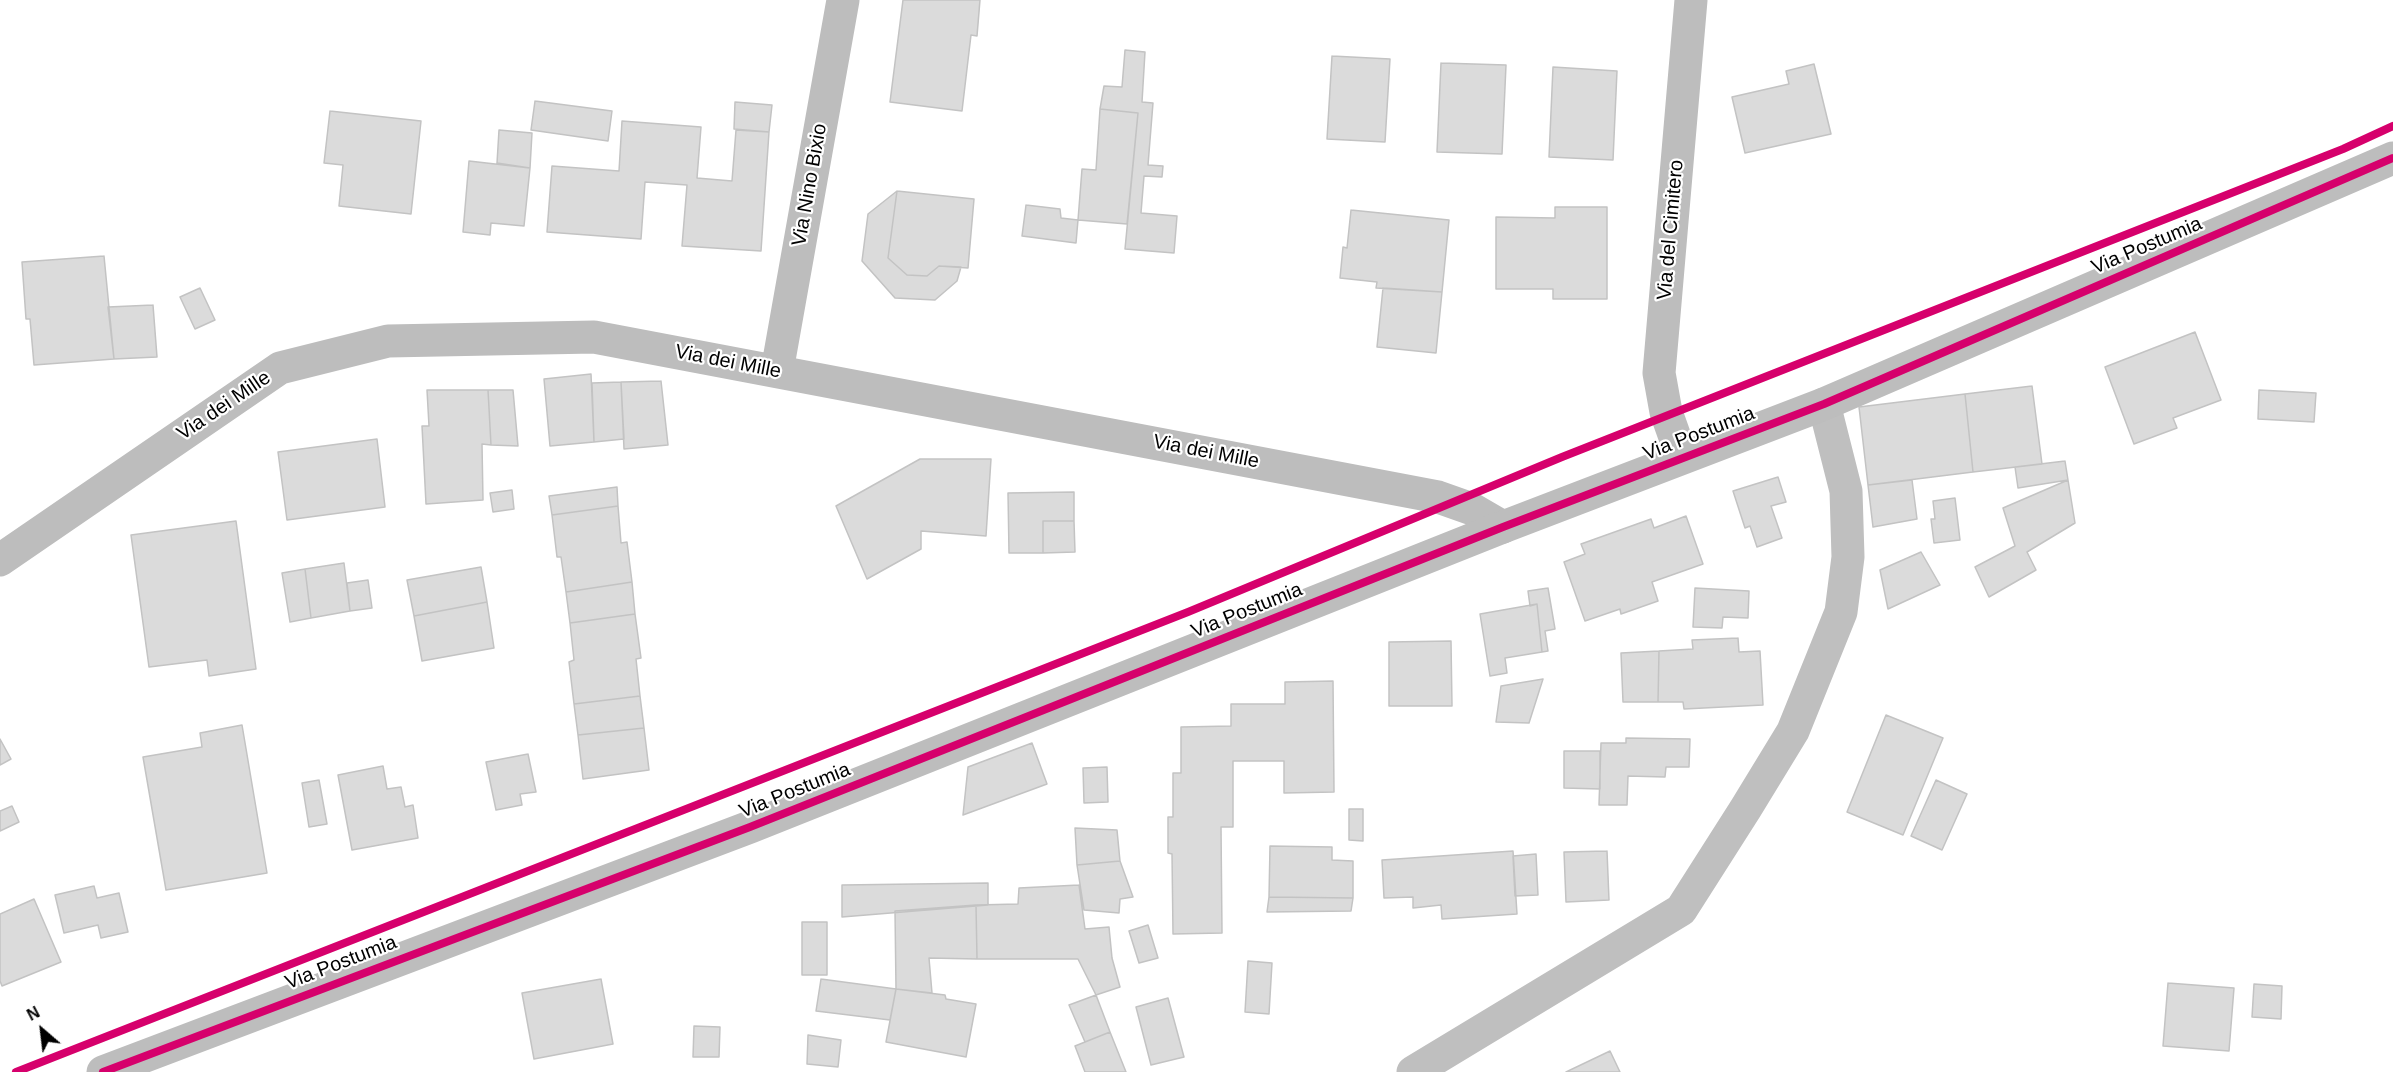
<!DOCTYPE html>
<style>
body{margin:0}
#map{position:relative;width:2393px;height:1072px;overflow:hidden;background:#fff;font-family:Helvetica,sans-serif}
canvas{display:block}
.north{position:absolute;left:12px;top:1000px;width:60px;height:60px;-webkit-text-stroke:4px #fff;paint-order:stroke;rotate:332deg;font-size:16px;font-weight:700;line-height:24px;text-align:center;color:#000}
.north::after{content:'';display:block;margin:auto;width:21px;height:27px;background:#000;clip-path:polygon(50% 0,100% 100%,50% 72%,0 100%)}
</style>
<div id="map">
<canvas width="2393" height="1072"></canvas>
<div class="north">N</div>
</div>
<script>
const g = document.querySelector('canvas').getContext('2d');
g.lineJoin = 'round';
function fill(path, color) {
  g.fillStyle = color;
  g.fill(path, 'evenodd');
}
function toPath(rows) {
  const path = new Path2D();
  for (const r of rows) {
    path.moveTo(r[0], r[1]);
    for (let i = 2; i < r.length; i += 2) path.lineTo(r[i], r[i + 1]);
  }
  return path;
}
function stroke(path, color, width, dash) {
  g.strokeStyle = color;
  g.lineWidth = width;
  g.lineCap = dash ? 'butt' : 'round';
  g.setLineDash(dash || []);
  g.stroke(path);
}
function label(font, color, halo, rows, align = 'center') {
  g.font = font + ' Helvetica,sans-serif';
  g.lineWidth = 4.5;
  g.setLineDash([]);
  g.textBaseline = 'middle';
  g.strokeStyle = halo;
  g.fillStyle = color;
  for (const [text, x, y, turn = 0] of rows) {
    g.save();
    g.translate(x, y);
    g.rotate((+turn || 0) * Math.PI / 180);
    g.textAlign = isNaN(turn) ? turn : align;
    if (halo) g.strokeText(text, 0, 0);
    g.fillText(text, 0, 0);
    g.restore();
  }
}
const building = toPath([
 [903,0,980,0,977,36,971,35,962,111,890,102,903,0],
 [1125,50,1145,52,1142,102,1153,103,1148,165,1163,166,1162,177,1144,176,1141,213,1177,216,1174,253,1125,249,1138,113,1100,109,1104,86,1122,87,1125,50],
 [1332,56,1390,59,1385,142,1327,139,1332,56],
 [1441,63,1506,65,1502,154,1437,152,1441,63],
 [1814,64,1831,134,1745,153,1732,97,1789,84,1786,71,1814,64],
 [1553,67,1617,71,1613,160,1549,157,1553,67],
 [535,101,612,111,608,141,531,130,535,101],
 [735,102,772,105,769,132,734,129,735,102],
 [1100,109,1138,113,1127,224,1078,220,1082,169,1096,170,1100,109],
 [330,111,421,121,411,214,339,206,343,165,324,163,330,111],
 [622,121,701,127,697,178,732,181,736,130,769,132,761,251,682,246,687,185,645,182,641,239,547,232,552,166,619,171,622,121],
 [499,130,532,133,530,168,497,163,499,130],
 [469,161,530,168,524,226,491,223,490,235,463,232,469,161],
 [897,191,888,258,907,275,927,276,939,266,961,267,957,281,935,300,895,298,862,261,868,214,897,191],
 [897,191,974,199,968,268,939,266,927,276,907,275,888,258,897,191],
 [1026,205,1060,209,1061,218,1078,220,1076,243,1022,236,1026,205],
 [1555,207,1607,207,1607,299,1553,299,1553,289,1496,289,1496,217,1555,218,1555,207],
 [1351,210,1449,220,1442,292,1376,288,1377,282,1340,278,1343,247,1347,248,1351,210],
 [104,256,114,359,34,365,30,319,26,319,22,262,104,256],
 [200,288,215,320,195,329,180,297,200,288],
 [1383,288,1442,292,1436,353,1377,347,1383,288],
 [153,305,157,357,114,359,108,307,153,305],
 [2195,332,2221,400,2173,418,2177,428,2134,444,2105,367,2195,332],
 [591,374,594,442,550,446,544,379,591,374],
 [661,381,668,445,624,449,621,382,661,381],
 [621,382,624,439,594,442,592,383,621,382],
 [2032,386,2042,464,1973,472,1965,394,2032,386],
 [427,390,488,390,491,445,482,444,483,500,426,504,422,426,429,426,427,390],
 [488,390,513,390,518,446,491,445,488,390],
 [2259,390,2316,393,2314,422,2258,419,2259,390],
 [1965,394,1973,472,1868,485,1859,407,1965,394],
 [377,439,385,507,287,520,278,452,377,439],
 [920,459,991,459,986,536,921,531,921,549,867,579,836,506,920,459],
 [2065,461,2068,480,2018,488,2015,467,2065,461],
 [1778,477,1786,502,1771,506,1782,538,1757,547,1750,526,1745,528,1733,491,1778,477],
 [1912,480,1917,519,1873,527,1868,485,1912,480],
 [2068,480,2075,523,2027,552,2036,570,1989,597,1975,567,2015,546,2003,508,2068,480],
 [617,487,618,506,552,515,549,496,617,487],
 [512,490,514,509,493,512,490,493,512,490],
 [1074,492,1074,521,1043,521,1043,553,1009,553,1008,493,1074,492],
 [1955,498,1960,540,1934,543,1931,519,1935,519,1933,501,1955,498],
 [618,506,621,543,627,542,632,582,566,592,561,557,557,557,552,515,618,506],
 [1686,516,1703,564,1652,582,1658,601,1621,614,1620,609,1585,621,1564,562,1585,554,1581,544,1651,519,1654,528,1686,516],
 [236,521,256,669,209,676,207,660,149,667,131,535,236,521],
 [1043,521,1074,521,1075,552,1043,553,1043,521],
 [1921,552,1940,585,1888,609,1880,570,1921,552],
 [344,563,350,611,311,618,305,569,344,563],
 [481,567,487,602,414,616,407,580,481,567],
 [305,569,311,618,290,622,282,573,305,569],
 [368,580,372,608,350,611,347,583,368,580],
 [632,582,635,614,570,623,566,592,632,582],
 [1548,588,1555,629,1545,631,1548,651,1542,652,1537,604,1530,606,1528,591,1548,588],
 [1695,588,1749,591,1748,618,1723,617,1722,628,1693,627,1695,588],
 [487,602,494,648,422,661,414,616,487,602],
 [1537,604,1542,652,1505,658,1507,673,1490,676,1480,614,1537,604],
 [635,614,641,658,636,659,640,696,574,704,569,662,574,660,570,623,635,614],
 [1738,638,1739,652,1760,651,1763,705,1684,709,1683,702,1658,702,1659,651,1693,649,1692,640,1738,638],
 [1451,641,1452,706,1389,706,1389,642,1451,641],
 [1659,651,1658,702,1623,702,1621,653,1659,651],
 [1543,679,1529,723,1496,722,1501,686,1543,679],
 [1333,681,1334,792,1284,793,1284,761,1233,761,1233,827,1221,827,1222,933,1173,934,1172,854,1168,853,1168,817,1173,817,1173,773,1181,773,1181,727,1231,726,1231,704,1285,704,1285,682,1333,681],
 [640,696,644,728,578,735,574,704,640,696],
 [1886,715,1943,738,1903,835,1847,812,1886,715],
 [242,725,267,873,166,890,143,757,202,747,200,733,242,725],
 [644,728,649,770,583,779,578,735,644,728],
 [1626,738,1690,739,1689,767,1666,767,1665,777,1628,776,1627,805,1599,805,1601,743,1626,743,1626,738],
 [0,739,11,759,0,765,0,739],
 [1032,743,1047,784,963,815,968,767,1032,743],
 [1564,751,1600,751,1600,789,1564,788,1564,751],
 [528,754,536,792,520,794,522,805,496,810,486,762,528,754],
 [383,766,387,789,401,787,405,807,413,805,418,838,352,850,338,775,383,766],
 [1107,767,1108,802,1084,803,1083,768,1107,767],
 [319,780,327,824,309,827,302,783,319,780],
 [1936,780,1967,794,1942,850,1911,836,1936,780],
 [12,806,19,822,0,831,0,811,12,806],
 [1349,809,1363,809,1363,841,1349,840,1349,809],
 [1075,828,1117,830,1120,861,1077,865,1075,828],
 [1270,846,1332,847,1332,860,1353,861,1353,898,1269,897,1270,846],
 [1513,851,1517,914,1442,919,1441,905,1413,908,1413,897,1384,898,1382,860,1513,851],
 [1607,851,1609,900,1566,902,1564,852,1607,851],
 [1536,854,1538,895,1515,896,1513,856,1536,854],
 [1120,861,1133,897,1120,899,1119,913,1084,910,1077,865,1120,861],
 [988,883,988,905,842,917,842,885,988,883],
 [1079,885,1085,929,1109,927,1112,958,1120,987,1096,995,1078,959,977,959,976,905,1018,904,1019,888,1079,885],
 [94,886,97,898,119,893,128,932,101,938,98,925,64,933,55,895,94,886],
 [1269,897,1353,898,1351,911,1267,912,1269,897],
 [34,899,61,962,2,986,0,981,0,914,34,899],
 [976,905,977,959,929,958,932,993,896,989,895,911,976,905],
 [802,922,827,922,827,975,802,975,802,922],
 [1148,925,1158,958,1139,963,1129,931,1148,925],
 [1248,961,1272,963,1269,1014,1245,1012,1248,961],
 [601,979,613,1044,534,1059,522,993,601,979],
 [821,979,896,989,890,1020,816,1011,821,979],
 [2168,983,2234,988,2229,1051,2163,1046,2168,983],
 [2254,984,2282,986,2281,1019,2252,1017,2254,984],
 [896,989,945,995,946,999,976,1004,966,1057,886,1042,896,989],
 [1096,995,1110,1032,1085,1042,1069,1005,1096,995],
 [1168,998,1184,1057,1151,1065,1136,1007,1168,998],
 [694,1026,720,1027,719,1057,693,1057,694,1026],
 [1110,1032,1126,1072,1085,1072,1075,1046,1110,1032],
 [808,1035,841,1040,838,1067,807,1064,808,1035],
 [1610,1051,1620,1072,1566,1072,1610,1051]
]);
fill(building, '#dbdbdb');
stroke(building, '#c3c3c3', 1.5);
stroke(toPath([
 [777,371,843,0],
 [1682,457,1666,412,1659,373,1691,0],
 [0,560,280,368,388,341,594,337,1438,497,1472,509,1503,527]
]), '#bdbdbd', 33);
stroke(toPath([
 [1413,1072,1681,910,1746,808,1793,731,1841,612,1848,557,1846,491,1824,404]
]), '#bfbfbf', 33);
stroke(toPath([
 [103,1072,750,827,1503,527,1824,404,2393,158]
]), '#bdbdbd', 33);
stroke(toPath([
 [16,1072,1188,612,1562,457,2343,149,2393,126],
 [103,1072,750,827,1503,527,1824,404,2393,158]
]), '#d6006c', 8);
label('20px', '#000', '#fff', [
 ["Via Nino Bixio",810,185,-80],
 ["Via del Cimitero",1671,230,-85],
 ["Via Postumia",2147,246,-23],
 ["Via dei Mille",728,362,11],
 ["Via dei Mille",224,406,-34],
 ["Via Postumia",1699,434,-21],
 ["Via dei Mille",1206,452,11],
 ["Via Postumia",1247,611,-22],
 ["Via Postumia",795,791,-22],
 ["Via Postumia",341,963,-21]
]);
</script>
